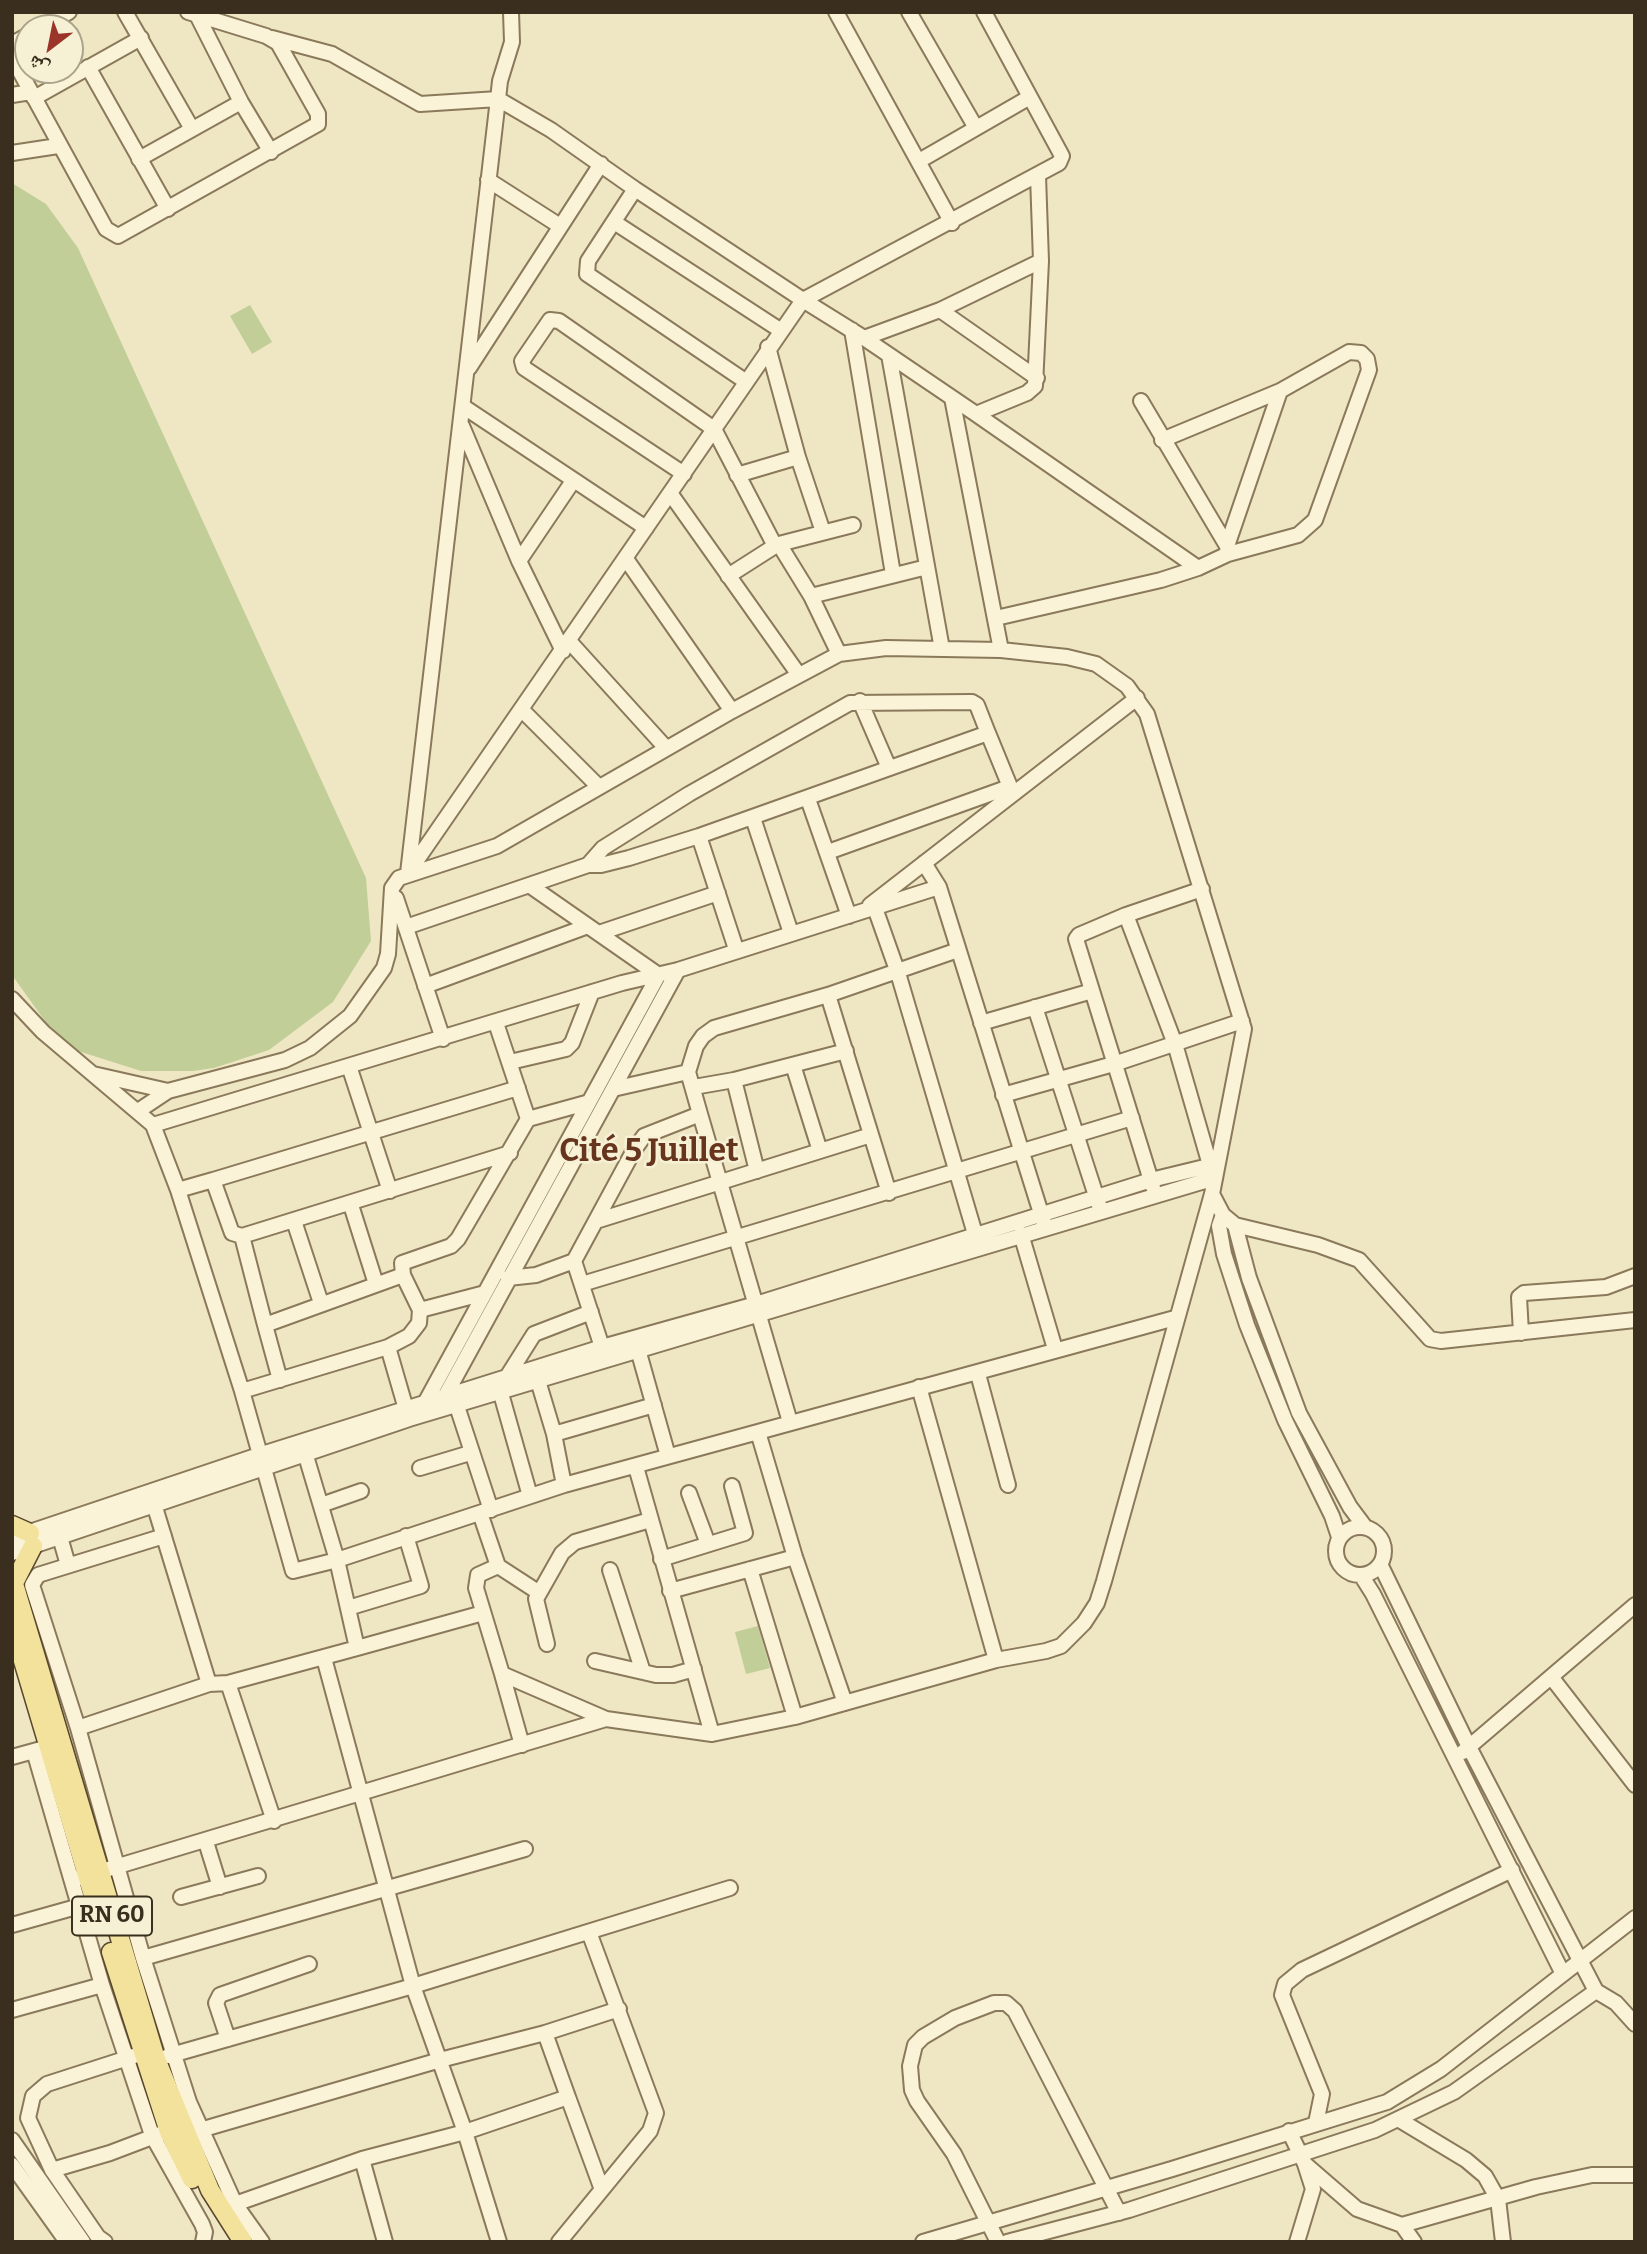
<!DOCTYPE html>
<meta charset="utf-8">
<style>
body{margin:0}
#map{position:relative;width:1647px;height:2254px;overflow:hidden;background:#efe7c4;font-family:Bitter,"Noto Naskh Arabic",serif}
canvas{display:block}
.frame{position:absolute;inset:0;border:14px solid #3a2f1e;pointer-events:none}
.north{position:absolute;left:14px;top:14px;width:70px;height:70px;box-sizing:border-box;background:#f6f0d4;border:2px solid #aba38b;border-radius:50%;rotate:212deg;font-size:19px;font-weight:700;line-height:28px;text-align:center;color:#3a2f1e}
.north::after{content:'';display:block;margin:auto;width:24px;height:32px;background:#9b3529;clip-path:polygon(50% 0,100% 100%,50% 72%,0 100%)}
</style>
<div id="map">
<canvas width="1647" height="2254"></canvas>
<div class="frame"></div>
<div class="north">ش</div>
</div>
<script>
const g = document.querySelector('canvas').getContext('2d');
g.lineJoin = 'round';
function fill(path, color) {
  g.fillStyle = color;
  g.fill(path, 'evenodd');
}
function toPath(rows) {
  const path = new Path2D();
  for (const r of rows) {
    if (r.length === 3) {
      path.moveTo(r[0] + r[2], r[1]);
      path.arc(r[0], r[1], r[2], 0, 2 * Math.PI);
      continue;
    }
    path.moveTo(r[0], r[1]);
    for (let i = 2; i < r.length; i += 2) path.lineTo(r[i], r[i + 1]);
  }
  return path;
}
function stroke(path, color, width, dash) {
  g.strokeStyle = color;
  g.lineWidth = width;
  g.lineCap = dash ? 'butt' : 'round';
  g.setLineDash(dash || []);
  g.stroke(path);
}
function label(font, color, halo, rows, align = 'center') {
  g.font = font + ' Bitter,serif';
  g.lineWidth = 5;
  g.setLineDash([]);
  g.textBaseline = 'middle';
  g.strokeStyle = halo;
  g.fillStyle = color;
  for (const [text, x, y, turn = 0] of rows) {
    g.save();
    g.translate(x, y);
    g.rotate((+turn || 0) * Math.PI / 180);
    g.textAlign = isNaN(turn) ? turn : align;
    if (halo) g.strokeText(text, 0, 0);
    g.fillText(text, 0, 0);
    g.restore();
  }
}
fill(toPath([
 [12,183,46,204,78,248,366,878,371,941,333,1002,269,1050,214,1068,193,1071,141,1071,78,1051,47,1024,12,975],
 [250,305,272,342,252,354,230,316],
 [758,1626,770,1668,746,1674,735,1632]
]), '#c1ce97');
const minor = toPath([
 [125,12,192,129],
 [836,12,952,223],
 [909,12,976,128],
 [984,12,1062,156,1059,163,803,300,408,873,498,99,551,130,635,189,803,300,864,338,976,414,1027,393,1035,386,1041,261,1038,176],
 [197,15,241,102,271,152],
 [41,28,69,12],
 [272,38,332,54,420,104,498,99,500,81,512,42,511,12],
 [12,44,28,35],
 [12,57,106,229,118,236,318,124,318,114,278,43,266,36,188,12],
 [88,67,168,209],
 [12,95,31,92],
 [34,98,141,38],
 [12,153,58,146],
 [139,159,241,102],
 [919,161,1030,97],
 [488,180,560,226],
 [635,189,588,261,587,274,745,381],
 [614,222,780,330],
 [940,310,1037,378],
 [852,330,893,574],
 [864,338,940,310,1041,261],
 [889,355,942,649],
 [469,368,601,164],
 [952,398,1001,650],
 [1141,401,1227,546,1228,554],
 [464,407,646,528],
 [976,414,1198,568],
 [462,426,519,561,563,651],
 [798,457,823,532],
 [684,474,524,368,522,361,550,320,559,321,714,429,775,546,779,544,811,596,839,654],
 [737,475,798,457,768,347],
 [670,493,799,675],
 [779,544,853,525],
 [1227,546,1280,391],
 [626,559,732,711],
 [519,561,573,481],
 [728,576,775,546],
 [811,596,927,567],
 [996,618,1161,580,1198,568,1228,554,1298,535,1315,520,1369,370,1367,359,1361,353,1349,352,1280,391,1162,440],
 [569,641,666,748],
 [860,701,889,768],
 [523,711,599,787],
 [808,799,849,916],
 [753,818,791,933],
 [699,836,736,949],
 [828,852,1009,787],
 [924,863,939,887,1044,1223],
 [588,865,603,848,689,794,850,703,972,702,977,705,988,733],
 [532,887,657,974],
 [396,898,443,1039],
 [870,905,1137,698],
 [875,908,898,973,978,1244],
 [1126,915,1175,1044,1210,1165],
 [406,927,588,865,601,865,629,858,699,836,988,733,1013,794],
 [599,933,718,893],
 [425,986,588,926],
 [828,995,889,1193],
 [12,999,43,1032,153,1125,178,1190,242,1391,293,1571,337,1560,564,1485,1175,1318],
 [1035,1007,1099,1205],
 [496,1023,528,1119],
 [981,1023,1092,991],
 [510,1062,566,1049,572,1043,592,992],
 [793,1065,820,1151],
 [349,1066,390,1191],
 [688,1072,696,1046,703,1036,714,1028,828,995,958,950],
 [93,1074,168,1091],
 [734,1080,757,1171],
 [694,1087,734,1080,846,1051],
 [1003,1095,1117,1063,1242,1021],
 [700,1114,790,1422],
 [153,1125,622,983,678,970,939,887],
 [213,1180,518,1088],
 [1153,1187,1076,939,1079,935,1126,915,1202,889],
 [178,1190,213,1180,232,1233,242,1236,510,1153],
 [1212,1194,1223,1215,1235,1225,1249,1278,1299,1413,1350,1507,1365,1527],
 [351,1205,376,1284],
 [1223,1215,1219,1226,1224,1254,1247,1325,1285,1420,1332,1516,1339,1537],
 [294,1221,321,1303],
 [596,1221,871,1135],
 [1235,1225,1318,1245,1359,1260,1430,1339,1441,1341,1635,1320],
 [1021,1234,1055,1349],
 [242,1236,265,1325],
 [574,1261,602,1347],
 [508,1278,536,1275,574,1261,634,1150,644,1136,700,1114,688,1072,613,1089],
 [582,1284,1132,1118],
 [420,1310,403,1275,402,1263,451,1246,458,1239,528,1119,586,1103],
 [1521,1333,1519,1297,1524,1293,1606,1287,1635,1276],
 [637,1346,668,1456],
 [536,1374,554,1434,564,1485],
 [978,1374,1008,1485],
 [280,1380,265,1325,403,1275],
 [505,1380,534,1334,591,1312],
 [498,1383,530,1496],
 [919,1387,996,1660],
 [242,1391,388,1347],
 [454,1397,491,1510],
 [444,1398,678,970],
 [425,1403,659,974],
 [408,1416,388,1347,409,1336,419,1323,420,1310,485,1293],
 [758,1432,795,1557,845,1703],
 [554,1434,654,1405],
 [303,1446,337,1560,357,1648,483,1613],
 [636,1467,712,1734],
 [420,1468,470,1453],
 [689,1493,708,1544],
 [321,1505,361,1491],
 [480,1513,498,1566,478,1575,476,1588,502,1674,606,1719],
 [1360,1551,24],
 [164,1536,38,1575,32,1585,78,1728,143,1958,189,2102,235,2204,262,2242],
 [60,1537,68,1565],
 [12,1538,259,1455,602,1347,756,1304,1151,1180,1217,1164],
 [12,1553,409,1419,1215,1178],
 [661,1559,745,1533,732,1486],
 [498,1566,538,1592],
 [750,1569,795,1717],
 [610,1570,643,1672],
 [1361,1575,1373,1594,1562,1972],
 [670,1591,795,1557],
 [348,1608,421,1586,406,1536],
 [547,1644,536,1599,562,1553,575,1542,650,1520],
 [324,1658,413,1986,465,2132,499,2242],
 [595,1661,656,1675,673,1675,694,1669],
 [502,1674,522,1745],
 [1552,1678,1635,1785],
 [228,1683,274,1821],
 [209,1684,228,1683,357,1648],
 [78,1728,209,1684,154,1504],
 [34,1751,102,1985,152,2135,202,2224,205,2232,203,2242],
 [1463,1752,1635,1605],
 [12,1757,41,1749],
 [206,1842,220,1887],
 [72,1880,606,1719,712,1734,795,1717,996,1660,1046,1651,1061,1646,1084,1623,1097,1603,1104,1581,1212,1194,1244,1029,1147,714,1127,686,1096,664,1067,657,1001,650,886,648,839,654,732,711,497,846,399,878,392,888,388,954,384,968,350,1016,310,1048,285,1060,168,1091,138,1111],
 [181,1897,258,1876],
 [12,1925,87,1904],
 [143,1958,525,1849],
 [1596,1991,1616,2003,1635,2024],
 [12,2010,102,1985],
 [545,2033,568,2097],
 [228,2039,216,2003,220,1995,309,1964],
 [168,2056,413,1986,730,1888],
 [1398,2119,1466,2160,1485,2176,1498,2199,1503,2242],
 [1316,2123,1322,2094,1282,1995,1285,1984,1302,1970,1512,1870],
 [1289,2131,1305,2164,1313,2189,1297,2242],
 [190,2133,440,2060,545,2033,619,2009],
 [12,2140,83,2242],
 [362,2159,385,2242],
 [1305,2164,1357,2209,1402,2225,1414,2242],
 [12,2165,67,2242],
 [52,2170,110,2153,160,2134],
 [235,2204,362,2159,465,2132,568,2097,601,2187],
 [1402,2225,1536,2187,1592,2175,1635,2175],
 [105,2242,98,2237,52,2170,28,2118,33,2096,47,2084,134,2056],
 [559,2242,650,2131,656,2113,589,1932],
 [923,2242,1172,2169,1387,2102,1441,2069,1635,1918],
 [998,2242,954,2154,917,2101,912,2090,910,2066,915,2045,923,2037,955,2018,994,2003,1006,2003,1015,2011,1119,2213],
 [1007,2242,1129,2210,1375,2130,1454,2092,1596,1991,1469,1747,1380,1564]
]);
const major = toPath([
 [12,1525,30,1533],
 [12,1577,156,2059,210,2190,243,2242],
 [14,1583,33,1546],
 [12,1624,98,1912],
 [111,1952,169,2132,192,2179]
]);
stroke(minor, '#8a795a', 18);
stroke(major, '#58472e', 21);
stroke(minor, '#faf3d8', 14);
stroke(major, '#f3e29b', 18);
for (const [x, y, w] of [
 [112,1916,80]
]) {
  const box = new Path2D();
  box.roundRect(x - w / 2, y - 19.5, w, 39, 5);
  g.fillStyle = '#f6f0d4';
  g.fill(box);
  stroke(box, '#3a2f1e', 2);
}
label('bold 23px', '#3a2f1e', null, [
 ["RN 60",112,1916]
]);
label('bold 32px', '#67351d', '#f6f0d4', [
 ["Cité 5 Juillet",649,1152]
]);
</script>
